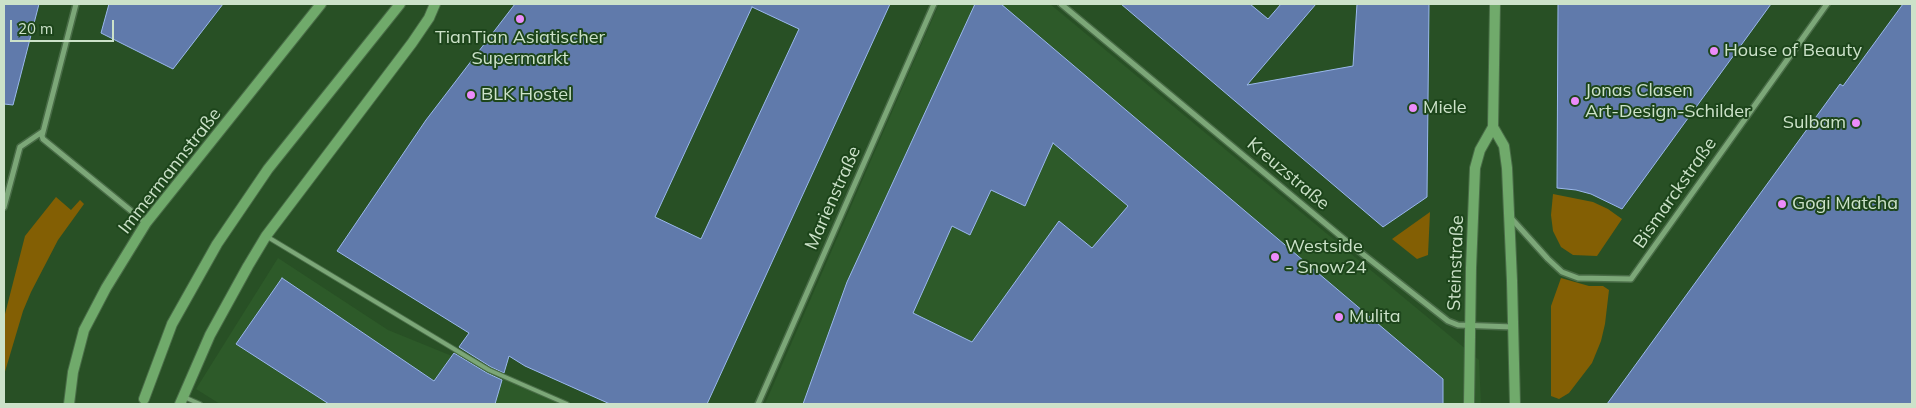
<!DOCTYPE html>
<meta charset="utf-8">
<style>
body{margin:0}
#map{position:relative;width:1916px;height:408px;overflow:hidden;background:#285025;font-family:Mulish,sans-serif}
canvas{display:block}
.frame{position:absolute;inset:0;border:5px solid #cce2c9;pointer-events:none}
.scale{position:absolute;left:10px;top:20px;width:104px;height:22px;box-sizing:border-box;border:2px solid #cce2c9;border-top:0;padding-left:6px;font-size:15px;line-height:18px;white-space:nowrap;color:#cce2c9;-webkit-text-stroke:4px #1d451b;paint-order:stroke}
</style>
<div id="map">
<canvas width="1916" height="408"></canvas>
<div class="frame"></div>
<div class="scale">20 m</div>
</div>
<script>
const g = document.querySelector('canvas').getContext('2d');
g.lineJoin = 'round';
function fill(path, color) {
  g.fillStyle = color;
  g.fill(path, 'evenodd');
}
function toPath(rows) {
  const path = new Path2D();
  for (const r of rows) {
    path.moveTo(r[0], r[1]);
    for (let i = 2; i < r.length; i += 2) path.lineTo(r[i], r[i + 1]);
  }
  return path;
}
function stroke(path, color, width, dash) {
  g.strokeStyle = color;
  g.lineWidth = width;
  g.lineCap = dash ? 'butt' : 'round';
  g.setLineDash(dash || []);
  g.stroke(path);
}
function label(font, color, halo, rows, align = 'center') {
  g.font = font + ' Mulish,sans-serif';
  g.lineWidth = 4;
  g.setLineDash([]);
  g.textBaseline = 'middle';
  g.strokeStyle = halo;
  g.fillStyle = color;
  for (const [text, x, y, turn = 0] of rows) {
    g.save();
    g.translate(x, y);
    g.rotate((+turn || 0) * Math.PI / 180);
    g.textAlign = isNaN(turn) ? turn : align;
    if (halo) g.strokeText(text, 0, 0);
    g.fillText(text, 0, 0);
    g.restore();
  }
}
fill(toPath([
 [939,4,1050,4,1479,360,1481,404,765,404],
 [278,258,388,330,570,404,220,404,196,389]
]), '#2d5a29');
fill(toPath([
 [1553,194,1593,202,1608,209,1622,219,1597,256,1573,255,1561,247,1553,231,1551,215],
 [56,197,71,210,80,200,84,204,58,240,31,292,23,311,4,375,4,318,25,236],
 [1430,212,1428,255,1417,259,1392,239],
 [1561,278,1589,286,1603,286,1609,290,1605,324,1601,341,1592,363,1569,393,1559,399,1551,396,1551,306]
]), '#835f04');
const building = toPath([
 [4,4,39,4,13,105,4,104,4,4],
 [109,4,223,4,173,69,101,33,109,4],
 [515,4,890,4,707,404,610,404,525,366,509,356,504,373,491,367,459,347,469,333,337,251,426,120,515,4],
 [752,7,799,29,701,239,655,217,752,7],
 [975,4,1001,4,1443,379,1443,404,803,404,847,282,975,4],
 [1053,143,1128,206,1092,248,1059,221,972,342,913,313,952,226,970,235,991,190,1025,206,1053,143],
 [1121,4,1250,4,1268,19,1281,4,1316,4,1247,85,1353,66,1357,4,1429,4,1427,197,1383,227,1121,4],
 [1558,4,1771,4,1622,209,1591,194,1576,190,1557,188,1558,4],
 [1903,4,1912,4,1912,404,1607,404,1840,84,1843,86,1903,4],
 [282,278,434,381,454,353,487,373,502,380,495,404,329,404,236,344,282,278]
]);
fill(building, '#607aab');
stroke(building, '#9bb8ed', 1);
const lane = toPath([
 [266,236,489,370,567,404],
 [184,397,200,404]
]);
const street = toPath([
 [76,4,42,136,43,139,146,223],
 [1061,4,1350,244,1448,321,1458,325,1513,327],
 [4,207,20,147,42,132],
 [1511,218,1548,259,1562,272,1578,278,1631,279,1827,4],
 [758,404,934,4]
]);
const secondary = toPath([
 [1493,127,1504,146,1507,168,1512,281,1515,404],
 [144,399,172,324,217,244,268,169,400,4],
 [69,404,73,372,84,330,106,288,146,223,321,4],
 [180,404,210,335,248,266,266,236,412,43,429,18,435,4],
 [1469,404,1471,268,1475,168,1480,150,1493,127,1495,4]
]);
stroke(lane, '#496c47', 6);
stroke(street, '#496c47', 8);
stroke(secondary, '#496c47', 12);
stroke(lane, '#7ca778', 4);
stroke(street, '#7ca778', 5);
stroke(secondary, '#70aa6b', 10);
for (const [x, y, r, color] of [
 [520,19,5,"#ec8cfa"],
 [1714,51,5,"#ec8cfa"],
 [471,95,5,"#ec8cfa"],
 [1575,101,5,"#ec8cfa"],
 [1413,108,5,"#ec8cfa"],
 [1856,123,5,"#ec8cfa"],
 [1782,204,5,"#ec8cfa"],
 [1275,257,5,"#ec8cfa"],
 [1339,317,5,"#ec8cfa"]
]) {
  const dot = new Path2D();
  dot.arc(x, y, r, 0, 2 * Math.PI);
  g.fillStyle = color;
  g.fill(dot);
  stroke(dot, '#1d451b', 2);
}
label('18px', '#cce2c9', '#1d451b', [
 ["TianTian Asiatischer",520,38,"center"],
 ["Supermarkt",520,59,"center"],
 ["House of Beauty",1724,51],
 ["Jonas Clasen",1585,91],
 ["Art-Design-Schilder",1585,112],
 ["BLK Hostel",481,95],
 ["Miele",1423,108],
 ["Sulbam",1846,123,"right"],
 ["Gogi Matcha",1792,204],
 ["Westside",1285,247],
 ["- Snow24",1285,268],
 ["Mulita",1349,317]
], 'left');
label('18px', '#cce2c9', '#1d451b', [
 ["Immermannstraße",170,171,-52],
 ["Kreuzstraße",1288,174,40],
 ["Bismarckstraße",1675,193,-55],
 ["Marienstraße",833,198,-66],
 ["Steinstraße",1456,263,-88]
]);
</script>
